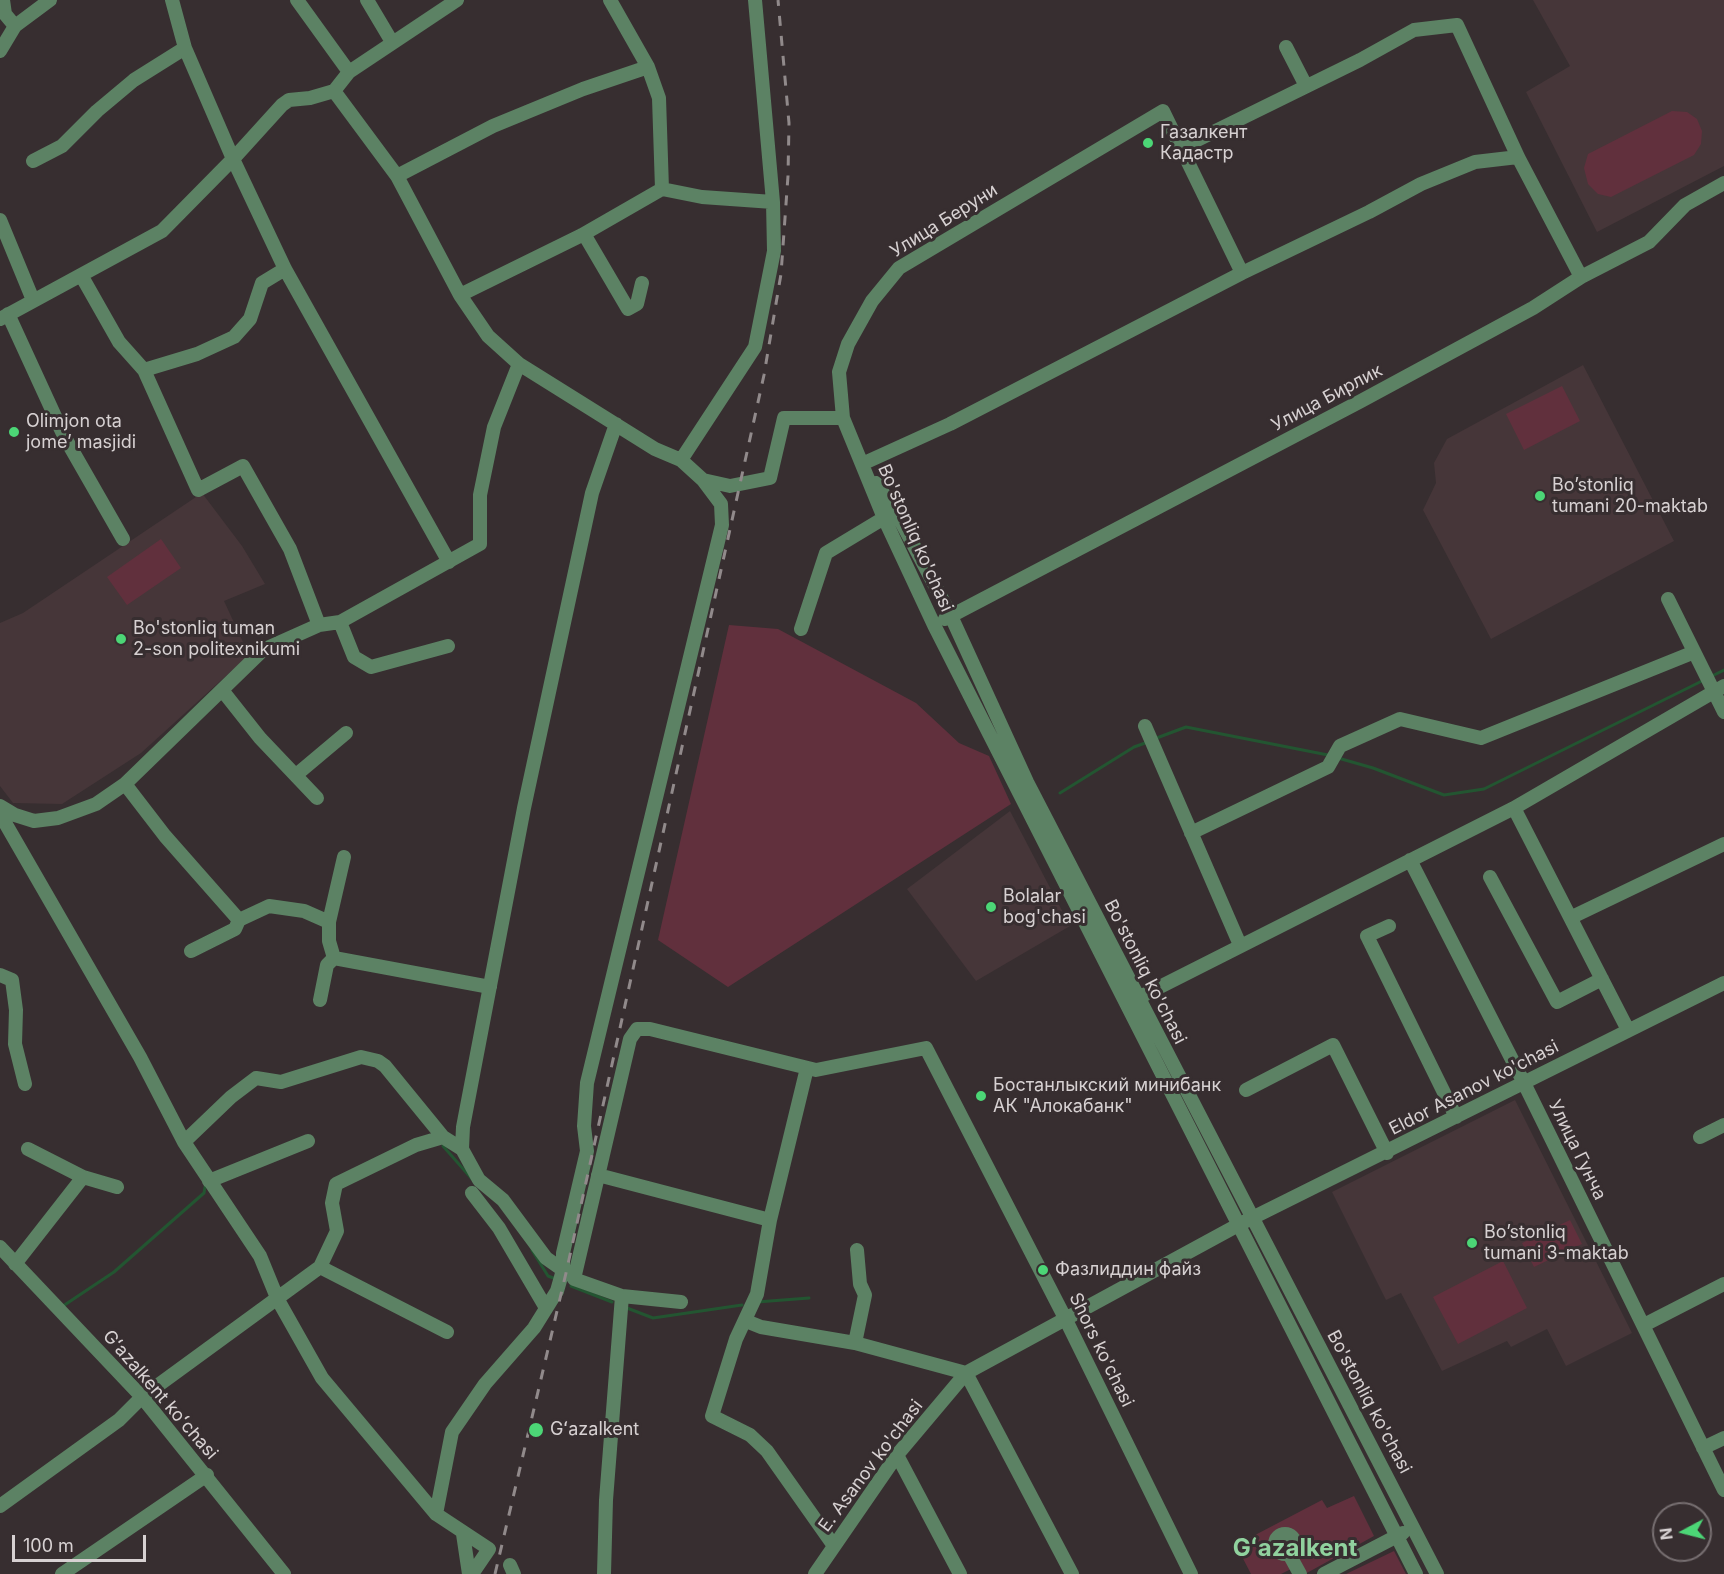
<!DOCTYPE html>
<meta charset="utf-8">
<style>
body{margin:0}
#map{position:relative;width:1724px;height:1574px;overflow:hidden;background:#372e30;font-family:Inter,sans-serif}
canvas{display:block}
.north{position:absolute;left:1652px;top:1502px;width:60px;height:60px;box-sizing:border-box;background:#372e30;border:2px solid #776f71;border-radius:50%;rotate:263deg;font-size:16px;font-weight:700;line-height:24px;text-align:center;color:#d7d1d2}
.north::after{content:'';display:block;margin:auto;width:21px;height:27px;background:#4cd676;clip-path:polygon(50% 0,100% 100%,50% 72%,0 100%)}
.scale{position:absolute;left:12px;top:1535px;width:134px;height:27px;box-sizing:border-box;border:3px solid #d7d1d2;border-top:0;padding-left:8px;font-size:18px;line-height:21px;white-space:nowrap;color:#d7d1d2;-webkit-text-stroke:4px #372e30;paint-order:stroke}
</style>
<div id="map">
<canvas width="1724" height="1574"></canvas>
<div class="north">N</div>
<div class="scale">100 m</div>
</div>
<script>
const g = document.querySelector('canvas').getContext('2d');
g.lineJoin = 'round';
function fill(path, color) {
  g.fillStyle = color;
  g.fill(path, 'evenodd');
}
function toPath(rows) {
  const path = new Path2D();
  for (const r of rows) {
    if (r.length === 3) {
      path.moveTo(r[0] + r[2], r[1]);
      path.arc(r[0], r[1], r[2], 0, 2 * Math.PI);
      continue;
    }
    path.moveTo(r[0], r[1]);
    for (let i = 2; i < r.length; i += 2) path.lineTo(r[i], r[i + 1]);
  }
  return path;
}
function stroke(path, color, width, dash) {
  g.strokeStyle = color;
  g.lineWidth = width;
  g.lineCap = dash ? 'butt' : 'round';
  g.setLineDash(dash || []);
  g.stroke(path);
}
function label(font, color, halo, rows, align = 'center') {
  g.font = font + ' Inter,sans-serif';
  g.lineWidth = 6;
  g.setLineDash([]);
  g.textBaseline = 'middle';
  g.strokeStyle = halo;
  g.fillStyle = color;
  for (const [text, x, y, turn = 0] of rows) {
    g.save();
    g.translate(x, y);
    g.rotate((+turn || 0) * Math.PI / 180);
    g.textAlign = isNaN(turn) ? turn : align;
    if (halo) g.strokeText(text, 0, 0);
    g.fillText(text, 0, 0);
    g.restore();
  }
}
fill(toPath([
 [1533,0,1724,0,1724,166,1597,232,1526,92,1570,66],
 [1583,365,1674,541,1491,639,1423,510,1436,483,1434,463,1447,439],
 [202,493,242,546,265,584,224,601,249,655,141,753,62,804,13,803,0,786,0,623,23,613],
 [1010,811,1070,926,976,981,907,889],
 [1515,1100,1632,1333,1566,1366,1547,1329,1511,1347,1507,1341,1442,1371,1401,1293,1386,1300,1332,1192]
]), '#463639');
fill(toPath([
 [1672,111,1687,112,1697,119,1702,131,1701,144,1694,155,1611,197,1598,194,1588,184,1584,168,1588,154],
 [1562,386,1580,421,1524,450,1506,414],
 [161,539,181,568,127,605,107,577],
 [729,625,778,629,916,703,959,743,989,756,1011,804,728,987,658,940],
 [1570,1220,1582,1244,1534,1267,1522,1243],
 [1503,1261,1527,1308,1458,1344,1433,1297],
 [1354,1496,1374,1536,1305,1574,1299,1565,1281,1574,1251,1574,1236,1545,1322,1500,1327,1508],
 [1394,1551,1406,1574,1346,1574]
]), '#61303d');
stroke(toPath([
 [1712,676,1724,670],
 [1154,739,1186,727,1328,755],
 [1338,758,1373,768,1444,795,1484,789,1704,680],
 [1060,793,1134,747,1148,742],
 [443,1146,472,1179],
 [532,1250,548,1276,556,1279],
 [571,1286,612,1302],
 [757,1302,809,1298],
 [63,1306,114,1272,204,1193,205,1187],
 [627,1308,653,1318,742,1305]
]), '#235531', 3);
stroke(toPath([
 [3,0,5,14,15,26],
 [172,0,185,48,233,159,285,269,449,562],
 [297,0,349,72],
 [367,0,392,42],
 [610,0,648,67,659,98,662,189],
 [1286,47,1306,86],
 [0,51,15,26,50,0],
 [334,91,397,176,460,295,488,336,519,364,655,449,681,460,703,480,721,504,722,525,587,1083,584,1126,587,1151,563,1253,563,1270],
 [1183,147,1360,60,1414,30,1457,25,1518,157,1581,277],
 [33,161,62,146,97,111,134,80,185,48],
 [397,176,493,126,583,89,648,67],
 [0,220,33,300],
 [584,234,628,309,637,304,642,283],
 [1242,273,1163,111,899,268,872,301,848,344,839,372,843,418,884,518,934,625,1416,1574],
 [81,275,119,342,144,370,198,490,243,466,290,549,319,625],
 [460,295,582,235,662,189,702,197,773,202],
 [8,314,64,436,123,539],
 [0,319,162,231,233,159,282,105,289,100,310,98,334,91,349,72,457,0],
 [144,370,197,354,234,337,250,319,262,283,285,269],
 [681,460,755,347,774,251,773,202,755,0],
 [862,464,950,424,1242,273,1369,212,1421,184,1475,162,1518,157],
 [703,480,730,486,770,478,784,418,843,418],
 [876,483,896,512,951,616,1027,782,1437,1574],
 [1668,599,1724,712],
 [945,619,1361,401,1533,308,1581,277,1649,242,1685,205,1724,183],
 [340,622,354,657,371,667,448,646],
 [801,629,826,553,884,518],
 [222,690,260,738,317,798],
 [1145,726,1240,945],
 [296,775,346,733],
 [125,784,165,836,239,920,269,906,304,911,329,922,344,857],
 [0,806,15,815,34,821,58,818,96,804,125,784,263,650,319,625,340,622,480,544,480,495,494,427,519,364],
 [1514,808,1628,1030],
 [0,814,140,1057,184,1142,260,1256,278,1300,322,1378,436,1514,489,1549,472,1574],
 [1191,833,1328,767,1340,746,1400,719,1481,738,1692,653],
 [1410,860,1524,1083,1724,1490],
 [1490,877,1557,1002,1602,979],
 [1572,917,1724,844],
 [1389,926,1367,936,1456,1117],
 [191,951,235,929,239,920],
 [334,958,490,987],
 [0,975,12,980,16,1010,15,1044,25,1084],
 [320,1000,327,965,334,958,329,941,329,922],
 [1130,1002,1514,808,1724,686],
 [807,1068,770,1220,757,1294,736,1339,712,1416,750,1435,767,1451,834,1546],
 [1246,1090,1333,1045,1387,1153],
 [1700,1137,1724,1125],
 [184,1142,231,1097,256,1078,281,1082,361,1057,378,1061,385,1066,443,1137,462,1149],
 [28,1149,83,1177,117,1187],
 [598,1175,770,1220],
 [209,1181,308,1141],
 [472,1193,499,1228,546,1308],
 [0,1247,142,1397,284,1574],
 [15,1264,83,1177],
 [320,1267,447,1332],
 [681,1302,622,1296,574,1279,630,1039,637,1029,650,1029,816,1070,926,1048,1065,1318,1191,1574],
 [746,1321,761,1327,855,1343,966,1373,1072,1574],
 [1644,1325,1724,1284],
 [855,1343,865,1295,860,1284,857,1250],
 [1703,1448,1724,1438],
 [897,1455,960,1574],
 [0,1506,119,1420,142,1397,320,1267,337,1231,332,1203,336,1184,416,1145,443,1137],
 [436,1514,452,1432,485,1384,534,1328,557,1291,563,1270,546,1258,503,1200,479,1180,462,1149,463,1127,524,808,592,493,616,424],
 [1285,1544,10],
 [463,1534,469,1574],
 [1289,1554,1300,1574],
 [510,1565,514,1574],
 [62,1574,207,1475],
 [604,1574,606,1500,622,1296],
 [815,1574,897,1455,966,1373,1240,1224,1724,983],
 [1324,1574,1403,1533]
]), '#5c8264', 14);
stroke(toPath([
 [495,1574,566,1273,764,375,781,274,788,176,789,123,778,0]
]), '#918a8b', 3, [10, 10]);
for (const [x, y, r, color] of [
 [1148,143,6,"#4cd676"],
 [14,432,6,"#4cd676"],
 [1540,496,6,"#4cd676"],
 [121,639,6,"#4cd676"],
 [991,907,6,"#4cd676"],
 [981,1096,6,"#4cd676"],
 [1472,1243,6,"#4cd676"],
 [1043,1270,6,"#4cd676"],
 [536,1430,8,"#4cd676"]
]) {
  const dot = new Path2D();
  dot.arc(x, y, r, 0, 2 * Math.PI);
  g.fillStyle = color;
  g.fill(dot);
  stroke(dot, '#372e30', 2);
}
label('18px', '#d7d1d2', '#372e30', [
 ["Газалкент",1160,133],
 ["Кадастр",1160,154],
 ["Olimjon ota",26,422],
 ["jome’ masjidi",26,443],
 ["Bo’stonliq",1552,486],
 ["tumani 20-maktab",1552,507],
 ["Bo'stonliq tuman",133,629],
 ["2-son politexnikumi",133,650],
 ["Bolalar",1003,897],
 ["bog'chasi",1003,918],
 ["Бостанлыкский минибанк",993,1086],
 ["АК \"Алокабанк\"",993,1107],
 ["Bo’stonliq",1484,1233],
 ["tumani 3-maktab",1484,1254],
 ["Фазлиддин файз",1055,1270],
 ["Gʻazalkent",550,1430]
], 'left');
label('18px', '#d7d1d2', '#372e30', [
 ["Улица Беруни",944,221,-32],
 ["Улица Бирлик",1327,398,-28],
 ["Bo'stonliq ko'chasi",915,538,66],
 ["Bo'stonliq ko'chasi",1145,972,63],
 ["Eldor Asanov ko'chasi",1474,1088,-27],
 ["Улица Гунча",1577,1150,64],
 ["Shors ko'chasi",1101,1350,64],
 ["Gʻazalkent koʻchasi",160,1395,49],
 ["Bo'stonliq ko'chasi",1369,1402,62],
 ["E. Asanov ko'chasi",871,1466,-53]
]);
label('bold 24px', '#90d29e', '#372e30', [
 ["Gʻazalkent",1295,1549]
]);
</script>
